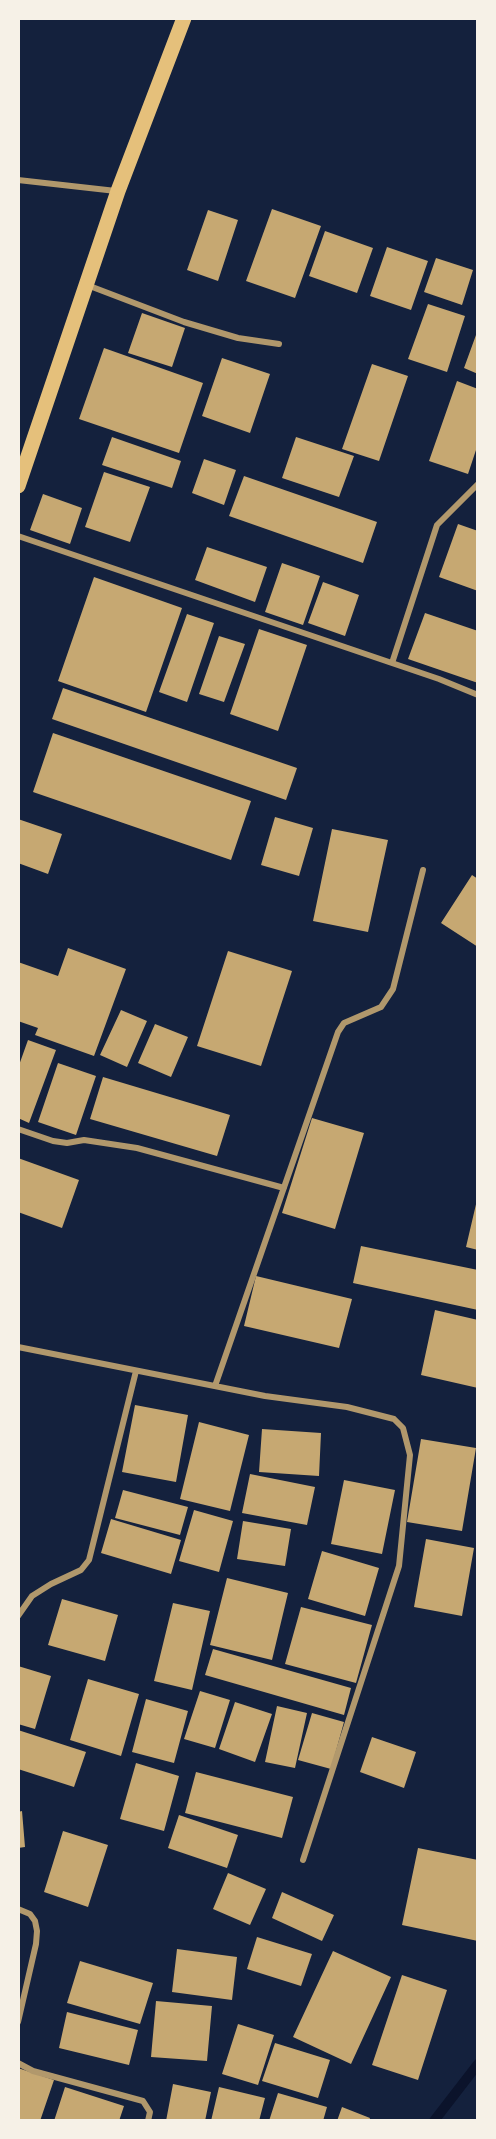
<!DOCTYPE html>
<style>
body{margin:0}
#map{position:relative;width:496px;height:2139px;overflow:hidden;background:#14213d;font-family:"Alegreya Sans",sans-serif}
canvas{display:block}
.frame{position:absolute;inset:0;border:20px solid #f6f1e7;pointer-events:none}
</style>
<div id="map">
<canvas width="496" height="2139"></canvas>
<div class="frame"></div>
</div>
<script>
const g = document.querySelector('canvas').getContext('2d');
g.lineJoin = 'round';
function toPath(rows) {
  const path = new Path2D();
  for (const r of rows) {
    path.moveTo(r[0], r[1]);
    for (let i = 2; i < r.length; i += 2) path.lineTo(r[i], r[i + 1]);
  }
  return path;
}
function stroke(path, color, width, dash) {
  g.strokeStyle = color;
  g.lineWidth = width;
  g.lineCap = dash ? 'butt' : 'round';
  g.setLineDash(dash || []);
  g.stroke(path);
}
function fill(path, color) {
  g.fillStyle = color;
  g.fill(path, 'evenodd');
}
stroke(toPath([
 [434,2121,478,2064]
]), '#0b132b', 10);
fill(toPath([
 [272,209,321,226,295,298,246,281],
 [208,210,238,220,218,281,187,270],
 [325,231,373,248,357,293,309,276],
 [387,247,428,261,411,310,370,296],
 [436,258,473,270,462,305,424,292],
 [428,304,465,316,447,372,408,359],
 [142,313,185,328,172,367,128,353],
 [476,335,478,335,478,374,464,368],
 [104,348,203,383,179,453,79,419],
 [222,358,270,374,250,433,202,416],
 [372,364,408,376,379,461,342,449],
 [457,381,478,389,478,444,468,474,429,461],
 [112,437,181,461,172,488,102,465],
 [296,437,354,456,339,497,282,478],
 [204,459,236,470,224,505,192,493],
 [104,472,150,487,130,542,85,527],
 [244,476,377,522,363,563,229,516],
 [43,494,82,508,70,544,30,530],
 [458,524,478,531,478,591,439,577],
 [207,547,267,567,255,602,195,580],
 [282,563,320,576,303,625,265,612],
 [94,577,182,608,146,712,58,681],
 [323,582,359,595,345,636,308,623],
 [425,613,478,631,478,683,408,659],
 [187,614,214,623,187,702,159,692],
 [259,629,307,645,278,731,230,714],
 [219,636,245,644,224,702,199,694],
 [63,688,297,768,286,800,52,719],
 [53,733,251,801,231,860,33,792],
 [275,817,313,828,299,876,261,865],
 [18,819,62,834,48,874,18,863],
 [332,829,388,840,368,932,313,921],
 [472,875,478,879,478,947,441,923],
 [68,948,126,969,94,1056,35,1035,38,1028,18,1021,18,962,58,976],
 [228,951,292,971,261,1066,197,1046],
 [121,1010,147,1021,127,1067,100,1055],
 [155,1024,188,1037,171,1077,138,1063],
 [28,1040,56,1050,29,1123,18,1118,18,1068],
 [58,1063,96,1076,76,1135,38,1122],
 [103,1077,230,1115,217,1156,90,1119],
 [312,1118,364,1133,335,1229,282,1213],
 [18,1158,79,1180,62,1228,18,1212],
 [477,1200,478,1201,478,1250,466,1247],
 [361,1246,478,1270,478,1310,353,1283],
 [256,1276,352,1299,339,1348,244,1326],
 [435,1310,478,1320,478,1388,421,1375],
 [135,1405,188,1415,176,1482,122,1472],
 [199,1422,249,1435,230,1511,180,1499],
 [262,1429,321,1433,319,1476,259,1472],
 [421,1439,476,1448,462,1531,407,1522],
 [250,1474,315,1487,307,1525,242,1513],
 [344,1480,395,1490,382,1554,331,1544],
 [123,1490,188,1507,180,1535,115,1518],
 [194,1510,233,1521,219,1572,179,1561],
 [111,1519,181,1540,171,1574,101,1553],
 [243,1521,291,1529,285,1566,237,1559],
 [426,1539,474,1548,462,1616,414,1607],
 [322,1551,379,1568,365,1616,308,1599],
 [227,1578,288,1593,272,1660,210,1645],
 [62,1599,118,1615,105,1661,48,1645],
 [173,1603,210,1611,192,1690,154,1681],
 [301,1607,372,1625,356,1683,285,1664],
 [213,1649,351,1688,344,1715,205,1675],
 [18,1666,51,1676,35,1729,18,1724],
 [88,1679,139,1694,121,1756,70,1740],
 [200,1691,230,1700,215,1748,184,1739],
 [146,1699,188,1711,174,1763,132,1752],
 [235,1702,272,1714,255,1762,219,1749],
 [277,1706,307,1713,295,1768,265,1762],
 [312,1713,344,1722,331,1769,298,1760],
 [18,1730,86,1752,74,1787,18,1769],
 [372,1737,416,1752,404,1788,360,1772],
 [136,1763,179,1776,164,1831,120,1819],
 [196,1772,293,1797,282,1838,185,1813],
 [22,1811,25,1847,18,1848,18,1812],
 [179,1815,238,1835,227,1868,168,1848],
 [63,1831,108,1845,88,1907,44,1892],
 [418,1848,478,1860,478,1941,402,1925],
 [228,1873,266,1889,250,1925,213,1909],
 [282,1892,334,1915,322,1941,272,1918],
 [257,1937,312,1954,301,1986,247,1969],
 [177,1949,237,1957,232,2000,172,1992],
 [333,1951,391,1977,351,2064,293,2037],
 [80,1961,153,1983,140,2024,67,2003],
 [402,1975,447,1990,418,2080,372,2065],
 [156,2001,212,2006,207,2061,151,2057],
 [67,2012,138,2030,129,2065,59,2048],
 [238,2024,274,2035,258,2085,222,2074],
 [275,2043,330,2060,318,2098,262,2081],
 [18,2068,54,2080,40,2121,18,2121],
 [173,2084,211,2092,205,2121,166,2121],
 [65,2087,124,2106,119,2121,54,2121],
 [219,2087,265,2098,259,2121,211,2121],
 [278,2093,327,2107,323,2121,269,2121],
 [342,2107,370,2118,369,2121,337,2121]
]), '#c6a872');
stroke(toPath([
 [18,180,116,191],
 [87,285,184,322,238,338,279,344],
 [18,536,439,679,478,695],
 [392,663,437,525,478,484],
 [18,1129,53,1141,67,1143,84,1140,137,1148,284,1188],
 [18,1347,265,1396,347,1407,394,1419,403,1428,410,1455,399,1566,303,1860],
 [215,1386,338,1032,344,1023,381,1007,393,989,423,870],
 [18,1616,32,1596,51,1584,81,1570,89,1560,136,1371],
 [18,1909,30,1914,35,1921,37,1931,36,1944,18,2022],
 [18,2063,33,2071,143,2101,150,2112,148,2121]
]), '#b1986c', 6);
stroke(toPath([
 [18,486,118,191,184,18]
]), '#e5c07b', 15);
</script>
